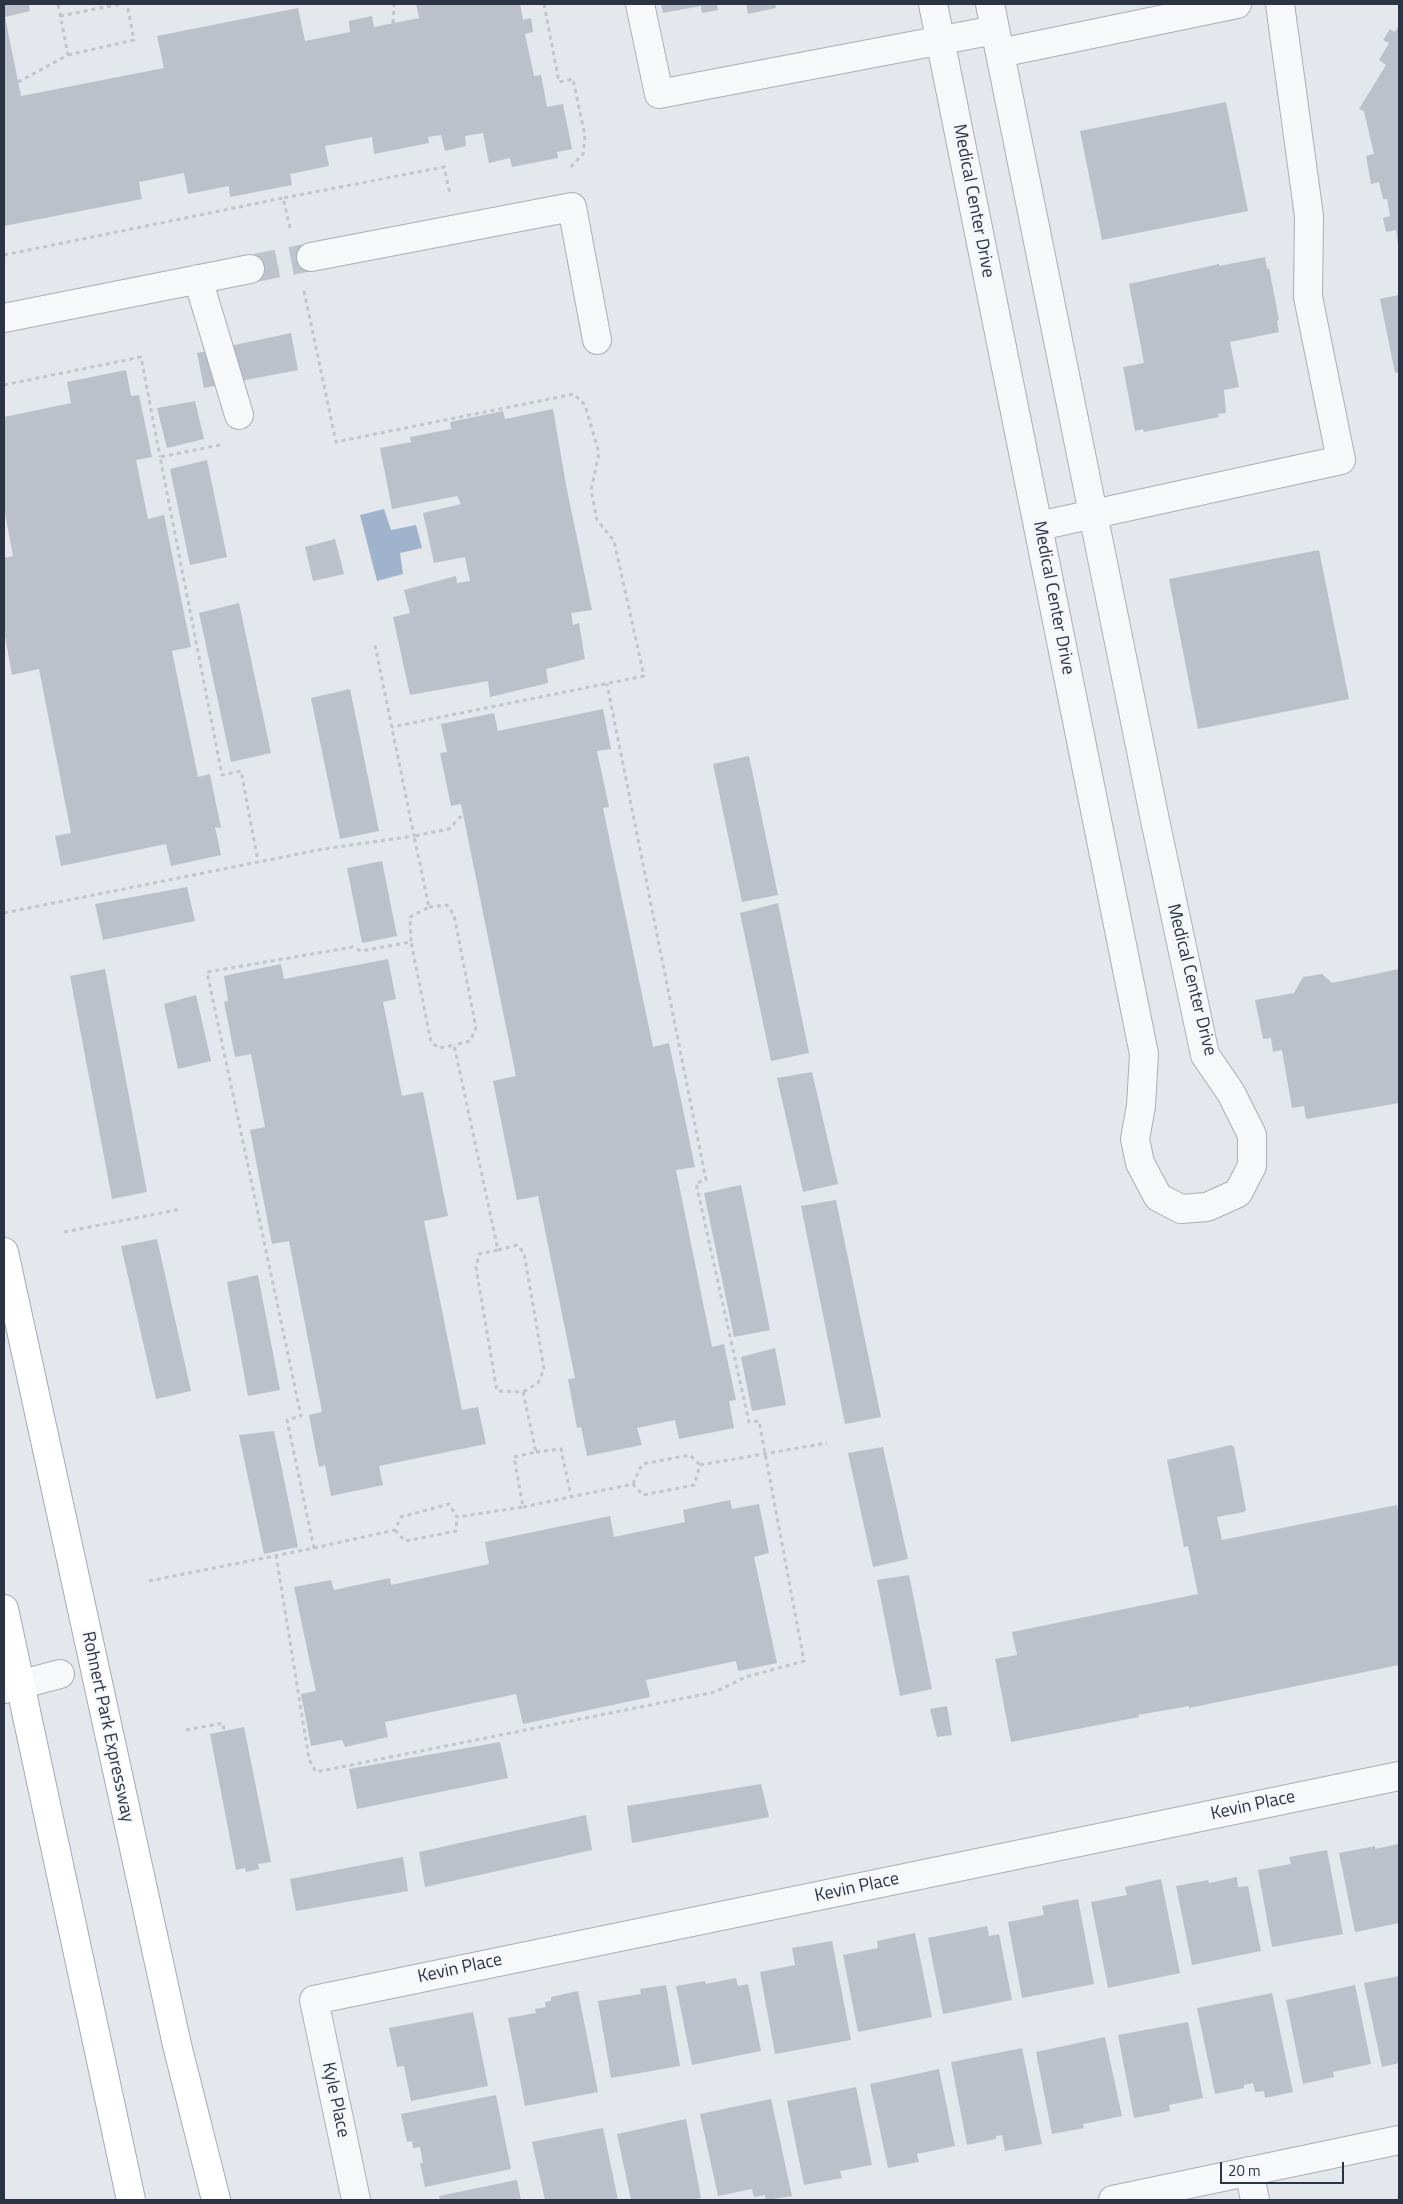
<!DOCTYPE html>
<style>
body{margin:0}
#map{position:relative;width:1403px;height:2204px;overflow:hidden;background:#e4e7ec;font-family:"Titillium Web",sans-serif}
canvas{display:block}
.frame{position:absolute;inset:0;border:5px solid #2b3445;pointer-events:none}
.scale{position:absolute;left:1220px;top:2162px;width:124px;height:22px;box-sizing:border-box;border:2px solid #2b3445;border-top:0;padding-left:6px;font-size:15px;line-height:18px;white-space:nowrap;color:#2b3445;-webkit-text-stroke:4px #f4f6f9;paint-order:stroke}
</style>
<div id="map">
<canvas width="1403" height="2204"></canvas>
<div class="frame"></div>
<div class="scale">20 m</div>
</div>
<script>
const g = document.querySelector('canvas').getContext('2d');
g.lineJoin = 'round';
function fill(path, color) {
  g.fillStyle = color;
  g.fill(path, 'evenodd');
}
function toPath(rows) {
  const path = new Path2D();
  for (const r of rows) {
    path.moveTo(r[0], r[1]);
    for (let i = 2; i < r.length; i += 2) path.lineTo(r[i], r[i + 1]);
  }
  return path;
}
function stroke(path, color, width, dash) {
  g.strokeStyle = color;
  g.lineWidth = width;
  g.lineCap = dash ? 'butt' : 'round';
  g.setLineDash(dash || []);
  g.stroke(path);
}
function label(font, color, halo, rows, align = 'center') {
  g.font = font + ' "Titillium Web",sans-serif';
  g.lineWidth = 4;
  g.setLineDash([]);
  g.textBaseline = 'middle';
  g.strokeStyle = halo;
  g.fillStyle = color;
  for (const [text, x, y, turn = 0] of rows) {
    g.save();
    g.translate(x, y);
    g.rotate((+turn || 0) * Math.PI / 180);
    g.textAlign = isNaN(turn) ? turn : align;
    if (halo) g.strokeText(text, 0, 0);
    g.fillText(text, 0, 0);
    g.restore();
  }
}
fill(toPath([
 [384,509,391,530,416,525,422,548,400,553,403,574,377,581,360,515]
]), '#9fb4cc');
fill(toPath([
 [4,4,29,4,30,11,5,17,21,96,164,68,157,36,298,8,305,41,350,32,349,21,372,16,374,27,419,18,416,4,520,4,523,20,531,18,533,32,525,34,534,76,541,75,547,107,563,104,572,149,557,152,558,158,512,167,510,158,489,163,483,133,465,136,466,146,445,151,441,135,428,137,429,143,374,154,372,137,325,146,329,166,290,174,292,185,230,197,229,186,188,194,184,173,139,182,142,199,4,226],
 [661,4,717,4,718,10,702,13,701,6,663,13],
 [746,4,775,4,776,8,748,14],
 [1399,25,1399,244,1398,244,1396,230,1386,232,1383,218,1390,216,1387,199,1383,199,1379,182,1371,184,1366,156,1374,154,1364,111,1359,109,1386,65,1379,60,1389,43,1383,40,1390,29,1395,32],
 [1226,102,1248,211,1102,240,1080,131],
 [1265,257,1267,269,1269,268,1279,320,1277,321,1279,332,1230,342,1239,387,1224,390,1226,413,1218,414,1219,417,1144,432,1143,429,1135,431,1123,367,1144,363,1129,284,1219,264,1219,266],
 [1399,295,1399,372,1395,373,1380,299],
 [291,333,298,370,204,388,197,353],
 [126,370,131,396,139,395,152,457,136,460,148,519,164,515,191,647,172,651,198,777,210,774,221,828,215,827,221,855,171,866,166,844,61,866,55,836,71,833,39,669,12,675,4,631,4,558,13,556,4,508,4,417,71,403,67,382],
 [195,401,204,439,167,448,157,408],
 [553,409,566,485,592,610,571,613,573,625,579,623,585,659,546,669,548,683,490,697,488,681,410,695,393,617,410,613,404,590,456,576,457,583,470,581,465,557,434,563,423,513,461,504,457,496,392,509,380,448,411,442,410,437,451,429,450,422,503,411,505,419],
 [207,460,227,557,190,565,170,469],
 [335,539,344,574,313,581,305,547],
 [1319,550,1349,699,1198,729,1169,579],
 [239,603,271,753,231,762,199,613],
 [350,689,379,831,340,839,311,698],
 [603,709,611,749,597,751,609,807,603,808,653,1047,669,1043,695,1167,676,1170,712,1347,724,1344,736,1400,729,1401,734,1428,679,1439,675,1420,637,1428,642,1445,587,1456,581,1427,577,1428,568,1379,575,1378,538,1196,517,1200,493,1081,516,1076,461,804,451,806,440,753,447,752,441,724,494,713,498,731],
 [749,756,778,895,742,902,713,764],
 [382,861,397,936,362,943,347,868],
 [187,887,195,921,103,940,95,904],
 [778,903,809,1053,771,1061,740,913],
 [388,959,396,999,383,1002,402,1096,423,1092,448,1216,424,1221,462,1410,478,1407,486,1444,379,1466,383,1485,331,1496,325,1465,319,1467,309,1415,322,1412,289,1241,272,1244,250,1130,265,1127,251,1054,235,1057,224,1002,228,1001,224,976,281,964,284,979],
 [105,969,147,1192,112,1199,70,976],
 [1399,969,1399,1103,1306,1119,1304,1106,1292,1108,1282,1050,1273,1052,1271,1038,1263,1039,1255,1000,1294,993,1303,977,1322,974,1332,983],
 [196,995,211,1061,178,1069,164,1004],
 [812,1072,838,1184,803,1192,777,1078],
 [741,1185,770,1330,734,1337,704,1193],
 [836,1200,881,1417,845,1424,801,1206],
 [157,1239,191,1391,156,1399,121,1246],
 [258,1275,280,1390,248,1396,227,1282],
 [775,1348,786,1405,752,1411,741,1357],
 [274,1431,298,1547,264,1554,239,1435],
 [1231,1445,1234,1447,1246,1510,1244,1512,1217,1517,1222,1540,1397,1505,1399,1517,1399,1665,1189,1708,1189,1706,1138,1715,1139,1717,1011,1742,995,1659,1017,1655,1012,1632,1198,1594,1188,1546,1184,1547,1167,1460],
 [883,1447,908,1559,873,1567,848,1453],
 [730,1500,732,1509,759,1504,769,1553,754,1557,777,1663,738,1671,736,1661,646,1680,650,1697,523,1724,516,1694,385,1722,388,1737,345,1747,342,1740,311,1746,301,1694,316,1691,294,1587,331,1580,334,1590,390,1578,391,1585,489,1564,485,1542,610,1516,614,1537,685,1522,683,1510],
 [909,1575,932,1689,900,1696,877,1580],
 [947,1706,952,1735,937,1737,930,1709],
 [244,1727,271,1862,258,1864,259,1869,246,1872,245,1868,236,1870,210,1734],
 [500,1742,508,1778,357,1809,349,1769],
 [761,1784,769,1817,632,1843,627,1806],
 [586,1815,592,1850,425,1887,419,1852],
 [1398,1844,1399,1923,1355,1932,1339,1853,1375,1846,1375,1849],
 [1327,1850,1343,1934,1272,1947,1258,1870,1291,1864,1289,1857],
 [403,1857,408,1891,296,1911,290,1879],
 [1237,1877,1238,1887,1248,1886,1261,1951,1192,1965,1176,1886,1208,1880,1209,1883],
 [1161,1879,1180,1973,1108,1988,1091,1902,1127,1895,1125,1887],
 [1078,1899,1094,1984,1022,1998,1008,1922,1044,1915,1042,1906],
 [987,1926,989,1936,999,1934,1012,2000,943,2014,928,1938],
 [915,1933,932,2017,858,2032,843,1955,878,1948,877,1941],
 [832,1941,851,2040,775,2054,760,1972,795,1965,792,1948],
 [1399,1976,1399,2063,1382,2067,1364,1983],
 [736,1978,738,1986,748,1984,761,2051,692,2065,676,1986,705,1981,706,1984],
 [666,1985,680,2066,611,2078,598,2001,641,1994,640,1989],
 [1355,1985,1371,2064,1333,2072,1334,2077,1303,2084,1286,2000],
 [578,1991,598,2092,525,2106,508,2018,536,2013,535,2009,546,2007,545,2002,551,2001,551,1997],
 [1272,1993,1293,2092,1265,2098,1264,2091,1255,2092,1253,2083,1244,2085,1244,2088,1215,2094,1197,2008],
 [473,2012,488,2086,411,2101,404,2066,397,2067,389,2028],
 [1188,2022,1203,2098,1169,2105,1170,2111,1134,2118,1118,2035],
 [1105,2037,1122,2116,1083,2124,1084,2128,1052,2134,1036,2052],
 [1022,2048,1042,2144,1005,2151,1002,2135,996,2136,996,2139,967,2145,951,2062],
 [939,2069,955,2146,917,2154,919,2162,888,2168,870,2084],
 [856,2087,872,2165,840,2171,842,2178,804,2185,787,2101],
 [496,2095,511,2169,425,2187,420,2163,423,2163,420,2147,413,2148,412,2141,407,2142,401,2114],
 [771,2099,792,2196,766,2200,765,2195,754,2197,752,2189,718,2196,700,2114],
 [686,2119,701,2198,689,2200,631,2200,617,2134],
 [603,2128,618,2200,545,2200,532,2142],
 [517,2180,521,2200,440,2200,439,2196]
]), '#bbc0ca');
stroke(toPath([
 [250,269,311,257]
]), '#bfc3cb', 28, [28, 14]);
const minor = toPath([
 [640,4,659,94,995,30],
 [933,4,1144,1054,1141,1106,1135,1139,1140,1163,1158,1197,1181,1209,1207,1207,1238,1193,1252,1166,1252,1135,1231,1093,1205,1055,1155,820,990,4],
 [1000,53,1237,4],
 [311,257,572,207,597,340],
 [198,279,239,415],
 [4,318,250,269],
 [1039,526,1341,460,1308,297,1309,216,1280,4],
 [4,1689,60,1674],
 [1249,2171,1255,2200],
 [356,2200,314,2000,1399,1776],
 [1113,2200,1399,2140]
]);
const major = toPath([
 [4,1252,177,2045,216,2200],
 [4,1609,131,2200]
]);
stroke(minor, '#a9aeb7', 30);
stroke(major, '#a3abb8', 30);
stroke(toPath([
 [544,4,559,82,573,79,585,136,583,154,568,170],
 [60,16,121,4],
 [393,23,394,4],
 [68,55,134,40,127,4],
 [18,82,68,55,58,4],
 [290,228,283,198,444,167,450,194],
 [4,255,283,198],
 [304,291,336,442,574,394,585,405,599,453,591,490,597,520,614,541,644,676,392,727],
 [4,385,141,357,160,457],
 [220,445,160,457,222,775,241,771,258,861],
 [429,907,447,905,454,915,476,1028,470,1041,454,1045],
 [4,913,323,849,414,836,375,645],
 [64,1232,182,1209],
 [498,1250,517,1245,524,1253,544,1369,538,1383,523,1392],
 [536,1452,561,1449,571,1497],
 [633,1484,642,1464,690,1455,700,1465],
 [523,1507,633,1484,643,1495,694,1485,700,1465,827,1443],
 [395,1530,405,1541,456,1531,457,1517],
 [314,1548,395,1530,401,1517,449,1504,457,1517,523,1507,514,1457,536,1452,523,1392,497,1391,476,1268,479,1254,498,1250,454,1045,439,1048,431,1042,411,942],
 [276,1555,309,1759,316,1772,715,1692,746,1677,804,1661,759,1421,749,1422,696,1183,706,1180,607,684],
 [149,1581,314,1548,287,1420,301,1416,207,972,353,947,361,951,411,942,410,917,429,907,414,836,449,829,463,814],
 [186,1730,223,1723,224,1731]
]), '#c2c5cb', 3, [4, 4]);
stroke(minor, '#f7f8fa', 28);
stroke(major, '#fff', 28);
label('18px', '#2b3445', '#f4f6f9', [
 ["Medical Center Drive",973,201,79],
 ["Medical Center Drive",1053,598,79],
 ["Medical Center Drive",1191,980,76],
 ["Rohnert Park Expressway",107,1727,78],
 ["Kevin Place",1253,1806,-12],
 ["Kevin Place",857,1888,-12],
 ["Kevin Place",460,1969,-12],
 ["Kyle Place",335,2100,78]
]);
</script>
